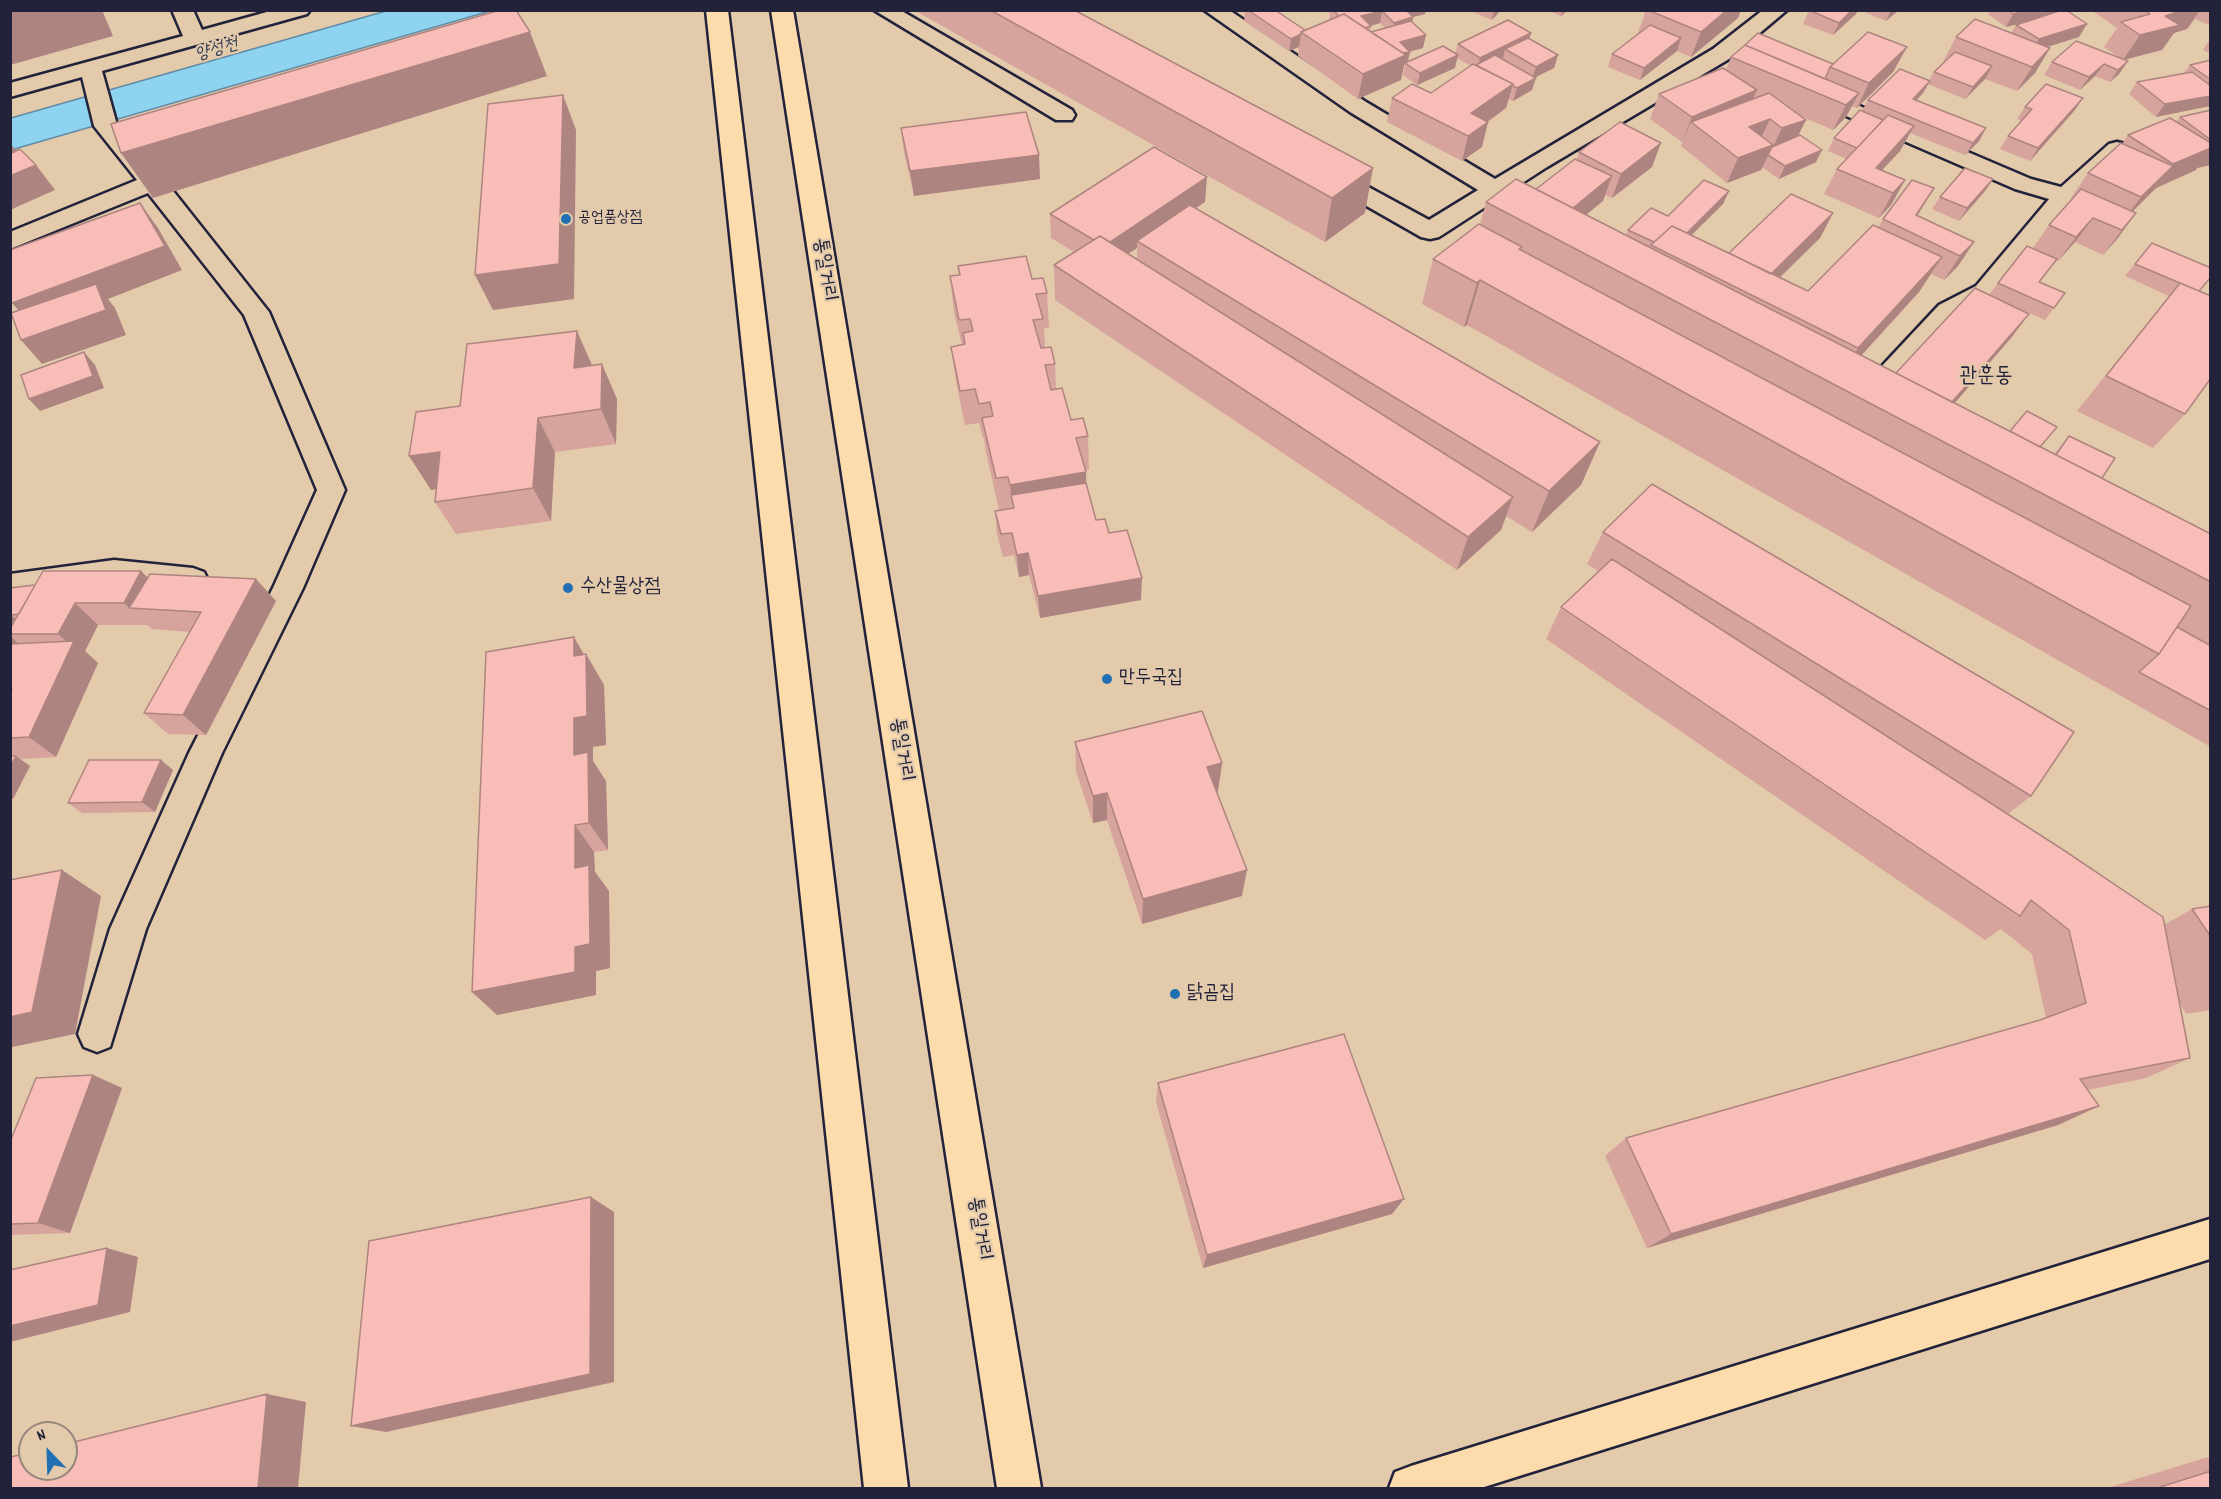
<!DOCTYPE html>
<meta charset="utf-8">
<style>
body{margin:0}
#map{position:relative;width:2221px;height:1499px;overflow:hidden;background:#e2caab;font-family:Dekko,sans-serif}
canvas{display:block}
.frame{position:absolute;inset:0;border:12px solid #22223b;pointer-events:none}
.north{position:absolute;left:18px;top:1421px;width:60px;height:60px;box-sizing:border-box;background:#e2caab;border:2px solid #95877e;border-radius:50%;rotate:337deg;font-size:16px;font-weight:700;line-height:24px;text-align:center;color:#22223b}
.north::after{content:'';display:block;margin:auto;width:21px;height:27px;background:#1f6fb2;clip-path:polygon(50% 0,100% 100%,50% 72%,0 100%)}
</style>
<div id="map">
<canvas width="2221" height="1499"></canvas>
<div class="frame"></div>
<div class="north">N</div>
</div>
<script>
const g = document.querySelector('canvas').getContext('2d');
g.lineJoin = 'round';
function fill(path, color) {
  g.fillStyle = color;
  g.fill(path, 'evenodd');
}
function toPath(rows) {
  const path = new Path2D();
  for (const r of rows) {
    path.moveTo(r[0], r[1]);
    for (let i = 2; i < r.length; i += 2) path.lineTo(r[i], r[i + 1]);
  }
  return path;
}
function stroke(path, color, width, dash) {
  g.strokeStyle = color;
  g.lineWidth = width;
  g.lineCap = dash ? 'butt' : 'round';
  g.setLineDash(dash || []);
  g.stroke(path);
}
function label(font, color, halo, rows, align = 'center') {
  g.font = font + ' Dekko,"Poor Story",sans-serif';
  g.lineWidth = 4.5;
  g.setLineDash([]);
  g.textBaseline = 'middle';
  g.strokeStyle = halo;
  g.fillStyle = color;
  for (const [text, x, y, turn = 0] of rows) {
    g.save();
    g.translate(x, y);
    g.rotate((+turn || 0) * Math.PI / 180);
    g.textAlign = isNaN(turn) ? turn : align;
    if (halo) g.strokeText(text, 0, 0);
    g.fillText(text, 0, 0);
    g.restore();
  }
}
const water = toPath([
 [386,11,490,11,11,150,11,118,386,11]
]);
fill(water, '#8ed3ef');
stroke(water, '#638ca7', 1.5);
const minor = toPath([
 [172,10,193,10,202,30,274,10,310,10,307,14,102,71,117,125,162,177,269,312,345,490,303,588,222,753,146,929,110,1047,97,1052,84,1047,78,1034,110,929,189,753,273,588,317,490,244,315,148,193,10,249,10,232,137,180,94,126,82,77,10,97,10,83,183,36,172,10],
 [874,10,900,10,1072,110,1075,115,1072,120,1056,120,874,10],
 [1204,10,1229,10,1366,102,1495,179,1713,49,1763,10,1787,10,1729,59,1547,167,1439,237,1430,239,1421,237,1321,180,1317,175,1321,170,1329,168,1337,170,1429,220,1478,190,1350,112,1204,10],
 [1808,84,2031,179,2061,187,2109,144,2117,142,2125,144,2129,149,2074,201,1994,298,1957,317,1873,411,1863,414,1853,411,1849,404,1853,397,1939,305,1976,286,2049,199,2015,189,1800,96,1797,91,1800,86,1808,84],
 [114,560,193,568,204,572,208,580,204,588,193,592,114,584,10,598,10,574,114,560]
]);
const major = toPath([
 [706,10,728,10,908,1488,864,1488,706,10],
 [771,10,793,10,1041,1488,997,1488,771,10],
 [2210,1219,2210,1259,1481,1488,1389,1488,1395,1472,1411,1466,2210,1219]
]);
stroke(minor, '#22223b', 5);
stroke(major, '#22223b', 5);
fill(minor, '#e2caab');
fill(major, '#fcdcac');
fill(toPath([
 [914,10,1074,10,1365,213,1325,242],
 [1245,10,1275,10,1305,30,1329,20,1330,10,1426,10,1425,14,1413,17,1412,22,1423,48,1410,51,1408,62,1455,54,1458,44,1529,38,1558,55,1554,68,1535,77,1532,90,1513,101,1509,99,1506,108,1488,122,1482,147,1462,161,1387,122,1392,98,1431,93,1471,66,1457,58,1455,68,1417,85,1403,75,1405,65,1404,65,1401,80,1358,99,1298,56,1299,47,1289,51,1244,21],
 [1380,23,1385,28,1371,32,1370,31,1371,26],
 [1468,10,1501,10,1492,20],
 [1547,10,1568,10,1561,16],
 [1646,10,1741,10,1738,18,1691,57,1677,51,1640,80,1608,67,1612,54,1638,33],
 [1809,10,1858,10,1856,14,1833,35,1803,24],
 [1860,10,1899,10,1886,21],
 [1990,10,2073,10,2068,12,2079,37,2047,47,2050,48,2035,73,2017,91,1985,79,1965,99,1928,84,1923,93,1916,100,1986,128,1979,141,1965,155,1910,133,1900,151,1882,170,1905,180,1891,205,1879,218,1824,194,1837,169,1847,159,1828,151,1834,138,1862,111,1868,100,1929,80,1934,72,1944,62,1943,62,1956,37,2011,33,2016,25,2025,22,2006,27,1988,14],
 [2091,10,2211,10,2211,24,2209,25,2195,19,2187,29,2174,33,2162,50,2124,60,2128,61,2119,74,2110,82,2095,76,2080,90,2044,75,2052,62,2123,60,2104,47,2117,28],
 [2211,38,2211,54,2203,50],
 [1907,47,1893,72,1857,108,1852,106,1846,117,1833,130,1801,116,1798,136,1816,162,1779,179,1762,167,1761,170,1727,183,1681,146,1683,141,1682,142,1650,119,1659,94,1726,70,1731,57,1833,64],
 [2211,60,2210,106,2156,117,2129,94,2137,82,2184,73,2190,65],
 [2083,98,2074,111,2030,161,2000,149,2008,136,2022,121,2017,119,2025,107],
 [2211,110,2211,165,2197,168,2196,170,2156,188,2133,211,2136,213,2103,255,2075,242,2058,261,2056,260,2039,282,2065,293,2045,320,2014,306,2029,314,2011,338,1954,403,2054,454,2069,436,2102,478,2211,534,2211,747,1467,325,1464,327,1422,304,1433,259,1480,225,1486,202,1536,189,1577,159,1579,152,1652,167,1612,198,1605,195,1603,201,1586,215,1626,235,1628,230,1668,216,1729,191,1723,204,1692,235,1729,253,1833,213,1820,238,1780,278,1808,291,1878,228,1883,219,1917,215,1974,242,1958,266,1944,280,1931,274,1919,292,1861,356,1896,373,1989,295,1998,283,2033,248,2049,225,2072,199,2071,198,2088,173,2122,144,2128,135,2176,122,2180,117],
 [901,128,1040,179,914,196,904,152],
 [1993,179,1985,191,1959,221,1932,209,1940,197],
 [1205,202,1196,208,1600,442,1581,485,1532,532,1506,516,1501,530,1457,570,1055,300,1054,265,1074,252,1051,238,1050,214],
 [1137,248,1137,259,1128,254],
 [2152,243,2199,291,2185,414,2153,448,2077,411,2169,296,2125,276],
 [958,266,1032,279,1047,293,1049,328,1044,328,1045,348,1055,364,1056,389,1071,420,1088,436,1089,470,1085,470,1086,483,1096,520,1109,533,1141,600,1040,618,1029,575,1019,577,1014,555,1003,557,997,534,995,511,999,510,986,452,984,438,983,438,979,423,965,425,956,381,951,347,962,345,954,312,950,276,959,275],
 [592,366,617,399,616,444,555,452,551,521,456,534,435,502,436,489,431,490,460,406],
 [1603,532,2031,796,2008,814,2164,925,2192,909,2211,906,2211,1010,2186,1014,2179,1002,2190,1058,2146,1078,2087,1090,2099,1106,2058,1125,1647,1248,1605,1156,1626,1138,2046,1018,2032,954,2001,929,1985,940,1546,639,1561,607,1598,571,1587,564],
 [141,571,148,578,276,601,206,735,168,734,144,713,190,632,152,629,147,625,98,625,85,651,98,663,56,757,20,759,30,766,13,799,10,799,10,756,12,756,10,755,10,588],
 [586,654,604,685,606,745,593,747,593,761,606,781,608,850,594,852,595,872,609,891,610,968,596,971,596,995,497,1015,584,655],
 [1075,742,1222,763,1218,791,1217,792,1242,896,1142,924,1107,820,1093,823,1076,771],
 [161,760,173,770,155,812,82,813,68,803],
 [93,1075,122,1088,70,1233,10,1235,10,1224],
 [1158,1083,1392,1214,1203,1268,1156,1102],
 [2211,1457,2211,1488,2107,1488,2205,1458]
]), '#d6a39d');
fill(toPath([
 [13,10,102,10,113,36,10,65,10,11],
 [1403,10,1426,10,1425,14,1413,17,1411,30,1392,35,1394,23],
 [1494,10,1501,10,1492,20],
 [1563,10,1568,10,1561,16],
 [1727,10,1741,10,1738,18,1691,57,1701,32],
 [1852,10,1858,10,1856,14,1833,35,1839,23],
 [1891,10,1899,10,1886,21],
 [2029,10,2073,10,2006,27,2013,14],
 [2183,10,2200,10,2187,29,2174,33,2162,50,2123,60,2140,35,2165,16],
 [1382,11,1380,23,1359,29,1361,16],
 [2087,24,2079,37,2031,52,2039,39],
 [530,32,547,76,153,198,121,153],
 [1531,33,1527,46,1505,49,1503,58,1482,68,1478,66,1480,58],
 [1301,34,1299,47,1289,51,1291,39],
 [1426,35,1423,48,1398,55,1400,42],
 [1681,38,1677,51,1640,80,1644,68],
 [1907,47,1893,72,1857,108,1869,83],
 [2050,48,2035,73,2017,91,2032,67],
 [1410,52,1407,64,1405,63,1404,65,1401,80,1358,99,1363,74,1392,56],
 [1458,55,1455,68,1417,85,1420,73],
 [1558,55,1554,68,1532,79,1536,67],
 [2128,61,2119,74,2110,82,2118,70],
 [2104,64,2095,76,2080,90,2089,77],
 [1992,66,1985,79,1965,99,1973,87],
 [1536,78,1532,90,1513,101,1517,88],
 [2211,79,2211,89,2201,92],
 [1930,81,1923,93,1906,112,1913,99],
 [1513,84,1506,108,1467,136,1471,113],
 [1757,90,1746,114,1691,122,1682,142,1692,117],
 [1859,93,1846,117,1833,130,1846,105],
 [563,95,576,130,574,299,493,310,475,275],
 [2211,96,2210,106,2156,117,2165,104],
 [2083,98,2074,111,2030,161,2038,148],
 [1770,119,1758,144,1749,127],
 [1806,120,1794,144,1770,153,1782,128],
 [1488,122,1482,147,1462,161,1468,136],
 [1914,126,1900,151,1870,183,1876,168],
 [1986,128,1979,141,1965,155,1973,143],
 [10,143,18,153,36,165,55,190,10,210],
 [1661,143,1652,167,1612,198,1621,174],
 [1773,145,1761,170,1727,183,1738,158],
 [2211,148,2211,165,2197,168,2196,170,2156,188,2122,222,2141,197,2168,171,2173,164],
 [1822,150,1816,162,1779,179,1785,166],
 [1039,155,1040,179,914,196,910,171],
 [1373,168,1365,213,1325,242,1332,198],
 [1612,176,1603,201,1559,237,1567,213],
 [1207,177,1205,202,1142,244,1137,241,1137,248,1103,270,1103,246],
 [1993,179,1985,191,1959,221,1967,208],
 [1905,180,1891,205,1879,218,1893,193],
 [1934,188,1919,213,1907,230,1916,215],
 [1729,191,1723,204,1671,255,1670,250],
 [140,203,158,228,182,270,108,299,115,308,126,335,42,364,21,340,33,327,12,303],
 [1833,213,1820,238,1758,298,1762,283],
 [2136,213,2118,238,2103,255,2122,230],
 [2093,218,2075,242,2058,261,2076,237],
 [1974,242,1958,266,1944,280,1960,256],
 [1942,257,1919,292,1837,382,1858,348],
 [1480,280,1467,325,1464,327,1477,283],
 [2029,314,2011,338,1928,434,1945,410],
 [577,331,592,365,574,368],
 [84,352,95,365,104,388,40,411,29,399],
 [602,364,617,399,616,444,601,409],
 [538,418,555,452,551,521,533,488],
 [1600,442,1581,485,1532,532,1549,491],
 [440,452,461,485,431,490,409,456],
 [1086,472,1087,506,1014,508,1011,495,1010,485],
 [1513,497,1501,530,1457,570,1468,537],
 [1028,553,1029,575,1019,577,1017,555],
 [141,571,163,593,129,608,146,625,124,603],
 [1142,578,1141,600,1040,618,1038,596],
 [256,579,276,601,206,735,183,715],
 [75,603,98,625,85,651,98,663,56,757,29,737,72,646,58,634],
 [11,615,24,626,10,634,10,617],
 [10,636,18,643,15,650,10,646],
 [574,637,586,658,586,654,604,685,606,745,593,747,593,761,606,781,608,850,589,823,574,755],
 [16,756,30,766,13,799,10,798,10,767],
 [161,760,173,770,155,812,142,802],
 [1222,763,1218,791,1204,795,1207,767],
 [1107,793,1107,820,1093,823,1093,796],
 [575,825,594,852,595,872,609,891,610,968,596,971,596,995,497,1015,472,992,575,868],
 [62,870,101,896,75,1034,12,1047,10,1046,10,1017],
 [1247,870,1242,896,1142,924,1143,899],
 [93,1075,122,1088,70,1233,38,1223],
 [2099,1106,2058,1125,1647,1248,1671,1234],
 [591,1197,614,1212,614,1382,386,1432,351,1426],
 [1404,1199,1392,1214,1203,1268,1207,1255],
 [107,1248,138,1257,130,1312,10,1342,10,1326],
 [267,1394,306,1402,298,1488,258,1488]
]), '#ae8480');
const building = toPath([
 [500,10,516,10,530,32,121,153,111,124,500,10],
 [990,10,1074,10,1373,168,1332,198,990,10],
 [1248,10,1275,10,1305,30,1301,32,1301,34,1291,39,1248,10],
 [1333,10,1406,10,1413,17,1394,23,1382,11,1361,16,1371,26,1365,28,1344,14,1339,16,1333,10],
 [1648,10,1727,10,1701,32,1648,10],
 [1809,10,1852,10,1839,23,1809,10],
 [2008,10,2029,10,2013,14,2008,10],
 [2062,10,2066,10,2087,24,2039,39,2016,25,2062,10],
 [2144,10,2183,10,2165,16,2180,25,2140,35,2121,22,2150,14,2144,10],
 [1344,14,1406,55,1363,74,1301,32,1344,14],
 [1975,19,2050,48,2032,67,1956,37,1975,19],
 [1508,20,1531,33,1480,58,1458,44,1508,20],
 [1411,21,1426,35,1400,42,1410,52,1403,53,1371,32,1411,21],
 [1650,25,1681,38,1644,68,1612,54,1650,25],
 [1868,32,1907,47,1869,83,1830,67,1868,32],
 [1758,33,1833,64,1830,67,1825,79,1745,45,1744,46,1758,33],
 [1528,38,1558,55,1536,67,1505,49,1528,38],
 [2076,41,2128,61,2118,70,2104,64,2089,77,2052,62,2076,41],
 [1745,45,1859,93,1846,105,1731,57,1745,45],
 [1443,46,1458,55,1420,73,1405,63,1443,46],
 [1955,52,1992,66,1973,87,1934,72,1955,52],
 [1495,55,1536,78,1517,88,1513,86,1513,84,1476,65,1495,55],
 [2211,60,2210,79,2190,65,2211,60],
 [1473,64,1513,84,1471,113,1488,122,1468,136,1392,98,1412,84,1431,93,1473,64],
 [1723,68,1757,90,1692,117,1659,94,1723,68],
 [1900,69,1930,81,1913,99,1986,128,1973,143,1868,100,1900,69],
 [2192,72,2211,86,2211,96,2165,104,2137,82,2192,72],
 [2046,84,2083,98,2038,148,2008,136,2032,109,2025,107,2046,84],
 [1769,93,1806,120,1782,128,1770,119,1749,127,1773,145,1738,158,1691,122,1769,93],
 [563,95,559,264,475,275,488,104,563,95],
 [1860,110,1883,120,1857,148,1834,138,1860,110],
 [2211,110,2211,140,2180,117,2211,110],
 [1026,112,1039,155,910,171,901,128,1026,112],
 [1888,115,1914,126,1876,168,1905,180,1893,193,1837,169,1888,115],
 [2170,118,2211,143,2211,148,2173,164,2128,135,2170,118],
 [1620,122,1661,143,1621,174,1579,152,1620,122],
 [1800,135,1822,150,1785,166,1768,155,1772,147,1800,135],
 [2121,143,2173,166,2141,197,2088,173,2121,143],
 [1154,147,1207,177,1110,242,1100,236,1094,240,1050,214,1154,147],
 [20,149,36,165,10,176,10,154,20,149],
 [1575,159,1612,176,1573,208,1536,189,1575,159],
 [1965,168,1993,179,1967,208,1940,197,1965,168],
 [1516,179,2211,534,2211,582,1486,202,1516,179],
 [1704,180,1729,191,1687,233,1672,226,1654,242,1628,230,1651,208,1668,216,1704,180],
 [1912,180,1934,188,1916,215,1974,242,1960,256,1883,219,1912,180],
 [2081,189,2136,213,2122,230,2093,218,2076,237,2049,225,2081,189],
 [1791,194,1833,213,1771,274,1729,253,1791,194],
 [140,203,165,246,12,303,10,300,10,250,140,203],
 [1190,205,1600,442,1549,491,1137,241,1190,205],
 [1479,224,1522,247,1519,249,2191,606,2159,654,1480,280,1477,283,1433,259,1479,224],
 [1873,225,1942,257,1858,348,1651,245,1672,226,1808,291,1873,225],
 [1100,236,1513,497,1468,537,1054,265,1100,236],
 [2152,243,2211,268,2211,277,2199,291,2135,264,2152,243],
 [2027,246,2057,259,2039,282,2065,293,2054,308,1998,283,2027,246],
 [1026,256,1032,279,1043,278,1047,293,1036,294,1043,319,1033,320,1041,348,1051,347,1055,364,1045,365,1051,390,1062,388,1071,420,1083,418,1088,436,1076,438,1086,472,1010,485,1008,477,996,478,982,418,993,416,990,402,979,404,975,389,960,391,951,347,965,344,963,333,973,331,970,319,959,320,950,276,960,275,958,266,1026,256],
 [2180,283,2211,296,2211,378,2185,414,2106,376,2180,283],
 [96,284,106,310,21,340,11,313,96,284],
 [1975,288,2029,314,1952,402,1896,373,1975,288],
 [577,331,574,368,602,364,601,409,538,418,533,488,435,502,440,452,409,456,416,412,460,406,467,344,577,331],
 [84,352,93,376,29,399,21,375,84,352],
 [2027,411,2057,427,2040,447,2010,431,2027,411],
 [2069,436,2115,458,2102,478,2056,455,2069,436],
 [1086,483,1096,520,1105,519,1109,533,1127,530,1142,578,1038,596,1028,553,1017,555,1012,533,1001,534,995,511,1014,508,1011,495,1086,483],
 [1652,484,2074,732,2031,796,1603,532,1652,484],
 [1612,559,2065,851,2163,917,2190,1058,2080,1079,2099,1106,1671,1234,1626,1138,2040,1020,2086,1003,2069,930,2031,900,2020,916,1561,607,1612,559],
 [43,571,141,571,124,603,75,603,58,634,10,634,10,629,43,571],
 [150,574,256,579,183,715,144,713,201,612,129,608,150,574],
 [35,585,19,614,11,615,10,617,10,588,35,585],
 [2177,627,2211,646,2211,711,2139,672,2159,654,2177,627],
 [574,637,574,656,586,654,587,716,574,718,574,755,588,752,589,823,575,825,575,868,589,865,590,944,575,947,575,972,472,992,486,652,574,637],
 [74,641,29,737,10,738,10,693,12,690,10,690,10,644,74,641],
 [1202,711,1222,763,1207,767,1247,870,1143,899,1107,793,1093,796,1075,742,1202,711],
 [10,756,16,756,10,767,10,756],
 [89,760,161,760,142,802,68,803,89,760],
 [62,870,32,1012,10,1017,10,880,62,870],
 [2211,906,2211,937,2192,909,2211,906],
 [1344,1034,1404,1199,1207,1255,1158,1083,1344,1034],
 [93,1075,38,1223,10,1224,10,1142,36,1078,93,1075],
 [591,1197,590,1374,351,1426,369,1241,591,1197],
 [107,1248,98,1305,10,1326,10,1270,107,1248],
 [267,1394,258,1488,10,1488,10,1457,30,1453,30,1469,66,1469,66,1444,267,1394],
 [2211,1471,2211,1488,2157,1488,2211,1471]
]);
fill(building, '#f9bdb7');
stroke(building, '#ae8480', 1.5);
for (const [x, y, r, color] of [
 [566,219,6,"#1f6fb2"],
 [568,588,6,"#1f6fb2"],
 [1107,679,6,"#1f6fb2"],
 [1175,994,6,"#1f6fb2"]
]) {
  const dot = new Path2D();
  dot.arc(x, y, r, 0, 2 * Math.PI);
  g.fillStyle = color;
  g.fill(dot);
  stroke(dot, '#e2caab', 2);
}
label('16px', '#22223b', '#e2caab', [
 ["공업품상점",578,219]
], 'left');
label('italic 18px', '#323d56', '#e2caab', [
 ["양성천",217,51,-16]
]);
label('20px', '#22223b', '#e2caab', [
 ["통일거리",823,270,81],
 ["통일거리",900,750,81],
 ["통일거리",978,1229,81]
]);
label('20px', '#22223b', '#e2caab', [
 ["수산물상점",580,588],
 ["만두국집",1119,679],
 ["닭곰집",1187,994]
], 'left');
label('22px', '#22223b', '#e2caab', [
 ["관훈동",1986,378]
]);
</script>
